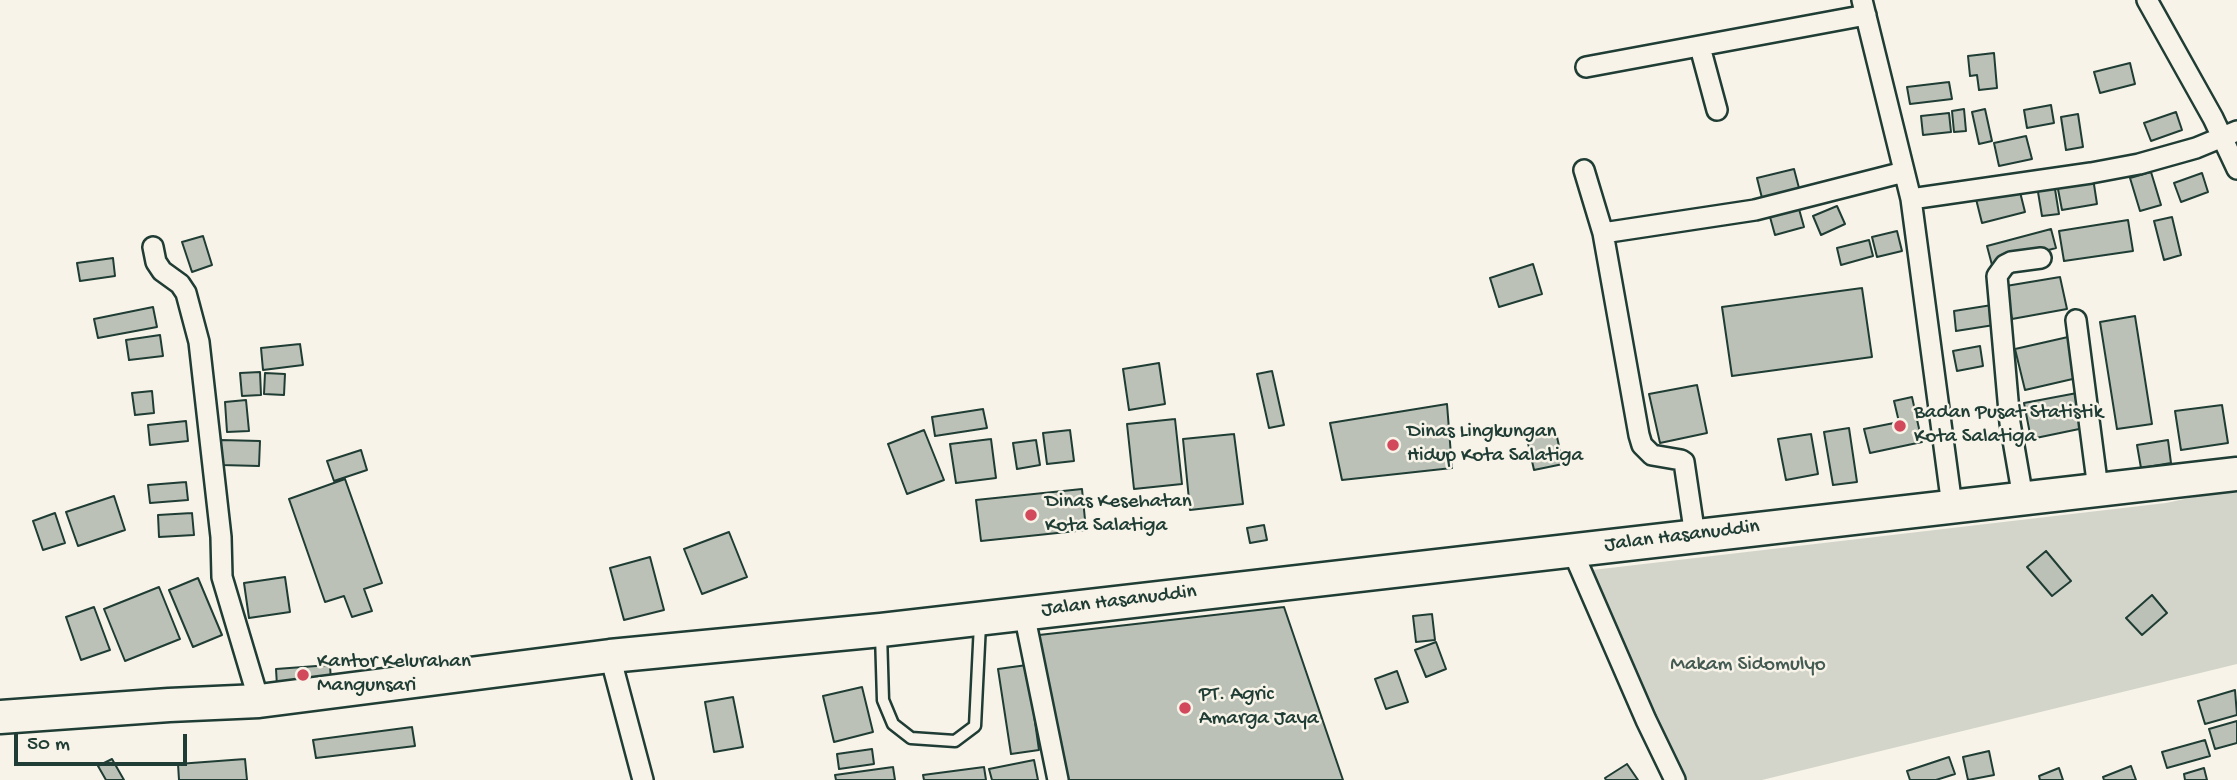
<!DOCTYPE html>
<style>
body{margin:0}
#map{position:relative;width:2237px;height:780px;overflow:hidden;background:#f7f3e8;font-family:"Gochi Hand",sans-serif}
canvas{display:block}
.scale{position:absolute;left:14px;top:734px;width:173px;height:32px;box-sizing:border-box;border:4px solid #1f3d34;border-top:0;padding-left:9px;font-size:21px;line-height:24px;white-space:nowrap;color:#1f3d34;-webkit-text-stroke:5px #f7f3e8;paint-order:stroke}
</style>
<div id="map">
<canvas width="2237" height="780"></canvas>
<div class="scale">50 m</div>
</div>
<script>
const g = document.querySelector('canvas').getContext('2d');
g.lineJoin = 'round';
function fill(path, color) {
  g.fillStyle = color;
  g.fill(path, 'evenodd');
}
function toPath(rows) {
  const path = new Path2D();
  for (const r of rows) {
    path.moveTo(r[0], r[1]);
    for (let i = 2; i < r.length; i += 2) path.lineTo(r[i], r[i + 1]);
  }
  return path;
}
function stroke(path, color, width, dash) {
  g.strokeStyle = color;
  g.lineWidth = width;
  g.lineCap = dash ? 'butt' : 'round';
  g.setLineDash(dash || []);
  g.stroke(path);
}
function label(font, color, halo, rows, align = 'center') {
  g.font = font + ' "Gochi Hand",sans-serif';
  g.lineWidth = 5;
  g.setLineDash([]);
  g.textBaseline = 'middle';
  g.strokeStyle = halo;
  g.fillStyle = color;
  for (const [text, x, y, turn = 0] of rows) {
    g.save();
    g.translate(x, y);
    g.rotate((+turn || 0) * Math.PI / 180);
    g.textAlign = isNaN(turn) ? turn : align;
    if (halo) g.strokeText(text, 0, 0);
    g.fillText(text, 0, 0);
    g.restore();
  }
}
fill(toPath([
 [2237,488,2237,664,1762,780,1673,780,1584,571,2166,503]
]), '#d3d5ca');
const building = toPath([
 [1994,53,1997,88,1979,90,1977,75,1970,76,1968,56,1994,53],
 [2130,63,2135,84,2100,93,2094,72,2130,63],
 [1949,82,1952,99,1910,104,1907,87,1949,82],
 [2051,105,2054,123,2027,128,2024,110,2051,105],
 [1964,109,1966,131,1954,132,1952,111,1964,109],
 [1985,109,1992,141,1979,144,1972,112,1985,109],
 [2176,112,2182,130,2151,141,2144,123,2176,112],
 [1949,113,1951,132,1923,135,1921,116,1949,113],
 [2078,114,2083,147,2066,150,2061,117,2078,114],
 [2026,136,2032,159,1999,166,1994,143,2026,136],
 [1794,169,1799,188,1762,198,1757,178,1794,169],
 [2151,172,2161,205,2140,211,2130,178,2151,172],
 [2202,173,2208,192,2181,202,2174,183,2202,173],
 [2093,178,2097,204,2062,210,2057,184,2093,178],
 [2054,183,2059,214,2042,216,2037,186,2054,183],
 [2019,188,2025,212,1982,223,1976,199,2019,188],
 [1837,206,1845,224,1821,235,1813,216,1837,206],
 [1799,209,1804,227,1775,235,1770,217,1799,209],
 [2172,217,2181,255,2164,260,2154,221,2172,217],
 [2128,220,2133,251,2064,261,2059,231,2128,220],
 [2051,229,2056,248,1992,265,1987,246,2051,229],
 [1897,231,1902,251,1877,257,1872,237,1897,231],
 [203,236,212,265,192,272,182,242,203,236],
 [1869,240,1873,256,1841,265,1837,248,1869,240],
 [113,258,115,276,80,281,77,263,113,258],
 [1533,264,1542,294,1499,307,1490,278,1533,264],
 [2060,277,2067,309,2012,319,2006,286,2060,277],
 [1862,288,1872,357,1732,376,1722,307,1862,288],
 [1992,305,1994,325,1956,331,1954,311,1992,305],
 [153,307,157,327,98,338,94,319,153,307],
 [2135,316,2152,424,2117,429,2100,322,2135,316],
 [160,335,163,356,129,360,126,340,160,335],
 [2068,337,2077,378,2025,390,2015,349,2068,337],
 [300,344,303,365,263,370,261,348,300,344],
 [1980,346,1983,366,1957,371,1953,351,1980,346],
 [1159,363,1165,404,1129,410,1123,369,1159,363],
 [1272,371,1284,425,1269,428,1257,374,1272,371],
 [260,372,261,395,242,396,240,373,260,372],
 [265,373,285,374,284,395,264,394,265,373],
 [1697,385,1707,433,1660,443,1649,394,1697,385],
 [152,391,154,413,135,415,132,393,152,391],
 [2077,393,2084,428,2031,439,2024,403,2077,393],
 [1912,397,1922,442,1870,453,1864,429,1899,422,1894,401,1912,397],
 [246,400,249,431,227,432,225,402,246,400],
 [1447,404,1452,468,1342,480,1330,423,1447,404],
 [2222,405,2228,443,2181,450,2175,411,2222,405],
 [983,409,987,428,935,436,932,417,983,409],
 [1175,419,1182,484,1134,489,1127,424,1175,419],
 [186,421,188,441,150,445,148,425,186,421],
 [1555,428,1563,464,1534,470,1526,434,1555,428],
 [1849,428,1857,482,1833,485,1824,432,1849,428],
 [924,430,944,480,907,494,888,444,924,430],
 [1070,430,1074,461,1047,464,1043,433,1070,430],
 [1234,434,1243,504,1190,510,1183,439,1234,434],
 [1811,434,1818,474,1786,480,1778,439,1811,434],
 [991,439,996,478,956,483,950,444,991,439],
 [221,440,260,441,259,466,221,465,221,440],
 [1036,440,1040,465,1017,469,1013,443,1036,440],
 [2168,440,2171,463,2141,468,2137,445,2168,440],
 [361,450,367,470,334,481,327,461,361,450],
 [345,479,382,583,364,589,372,611,352,617,344,596,325,602,289,499,345,479],
 [186,482,188,500,150,503,148,485,186,482],
 [1082,489,1086,530,981,541,976,500,1082,489],
 [114,496,125,530,78,546,66,512,114,496],
 [55,513,65,543,43,550,33,521,55,513],
 [192,513,194,535,159,537,158,515,192,513],
 [1264,525,1267,540,1250,543,1247,528,1264,525],
 [729,532,747,577,702,594,684,549,729,532],
 [2046,551,2071,581,2052,596,2027,567,2046,551],
 [650,557,664,610,624,620,610,568,650,557],
 [285,577,290,612,249,618,244,583,285,577],
 [198,578,222,635,193,647,169,590,198,578],
 [159,587,180,639,125,661,104,609,159,587],
 [2152,595,2167,613,2142,635,2126,618,2152,595],
 [94,607,110,650,81,660,66,617,94,607],
 [1284,607,1343,780,1064,780,1039,635,1284,607],
 [1432,614,1435,640,1416,642,1413,616,1432,614],
 [1436,642,1446,669,1426,677,1415,650,1436,642],
 [330,665,331,682,277,686,276,669,330,665],
 [1027,665,1039,750,1011,754,998,669,1027,665],
 [1397,671,1408,702,1386,709,1375,679,1397,671],
 [862,687,873,732,834,742,823,696,862,687],
 [2235,690,2237,715,2205,724,2198,701,2235,690],
 [733,697,743,747,714,752,705,702,733,697],
 [2237,721,2237,743,2215,749,2209,729,2237,721],
 [412,727,415,746,316,758,313,740,412,727],
 [2205,740,2210,756,2167,768,2162,752,2205,740],
 [872,749,874,764,839,769,837,754,872,749],
 [1989,751,1994,775,1968,780,1963,757,1989,751],
 [1949,757,1955,774,1936,780,1910,780,1907,771,1949,757],
 [112,759,124,780,106,780,98,766,112,759],
 [245,759,247,780,179,780,178,764,245,759],
 [1034,760,1038,780,992,780,989,769,1034,760],
 [1627,764,1638,780,1606,780,1605,778,1627,764],
 [2131,766,2136,780,2104,780,2103,777,2131,766],
 [893,767,895,780,836,780,835,775,893,767],
 [984,767,986,780,924,780,923,775,984,767],
 [2059,768,2063,780,2040,780,2039,776,2059,768],
 [2204,768,2207,780,2185,780,2184,774,2204,768]
]);
fill(building, '#bbc1b6');
stroke(building, '#1f3d34', 2);
const lane = toPath([
 [881,634,883,700,893,724,911,738,955,741,975,726,980,624]
]);
const street = toPath([
 [1862,0,1911,199],
 [2147,0,2213,118,2237,169],
 [1700,47,1717,110],
 [1586,67,1866,15],
 [1584,170,1603,233,1639,435,1642,445,1652,455,1681,460,1684,462,1695,536],
 [1603,233,1755,210,1904,172],
 [153,247,156,262,162,271,180,284,186,293,199,342,221,537,222,577,259,701],
 [2076,320,2098,489],
 [2023,498,2010,423,1997,276,2005,265,2011,262,2041,258],
 [1952,506,1911,199,2091,173,2139,164,2196,148,2237,131],
 [1572,550,1646,720,1675,780],
 [1024,613,1058,780],
 [610,656,643,780]
]);
const primary = toPath([
 [0,717,169,705,259,701,610,656,881,630,2237,474]
]);
stroke(lane, '#1f3d34', 15);
stroke(street, '#1f3d34', 24);
stroke(primary, '#1f3d34', 37);
stroke(lane, '#f7f3e8', 10);
stroke(street, '#f7f3e8', 19);
stroke(primary, '#f7f3e8', 32);
for (const [x, y, r, color] of [
 [1900,426,7,"#d1495b"],
 [1393,445,7,"#d1495b"],
 [1031,515,7,"#d1495b"],
 [303,675,7,"#d1495b"],
 [1185,708,7,"#d1495b"]
]) {
  const dot = new Path2D();
  dot.arc(x, y, r, 0, 2 * Math.PI);
  g.fillStyle = color;
  g.fill(dot);
  stroke(dot, '#f7f3e8', 2.5);
}
label('21px', '#1f3d34', '#f7f3e8', [
 ["Badan Pusat Statistik",1914,414],
 ["Kota Salatiga",1914,438],
 ["Dinas Lingkungan",1407,433],
 ["Hidup Kota Salatiga",1407,457],
 ["Dinas Kesehatan",1045,503],
 ["Kota Salatiga",1045,527],
 ["Kantor Kelurahan",317,663],
 ["Mangunsari",317,687],
 ["PT. Agric",1199,696],
 ["Amarga Jaya",1199,720]
], 'left');
label('21px', '#1f3d34', '#f7f3e8', [
 ["Jalan Hasanuddin",1682,537,-7],
 ["Jalan Hasanuddin",1119,602,-7]
]);
label('21px', '#435b52', '#f7f3e8', [
 ["Makam Sidomulyo",1748,666]
]);
</script>
